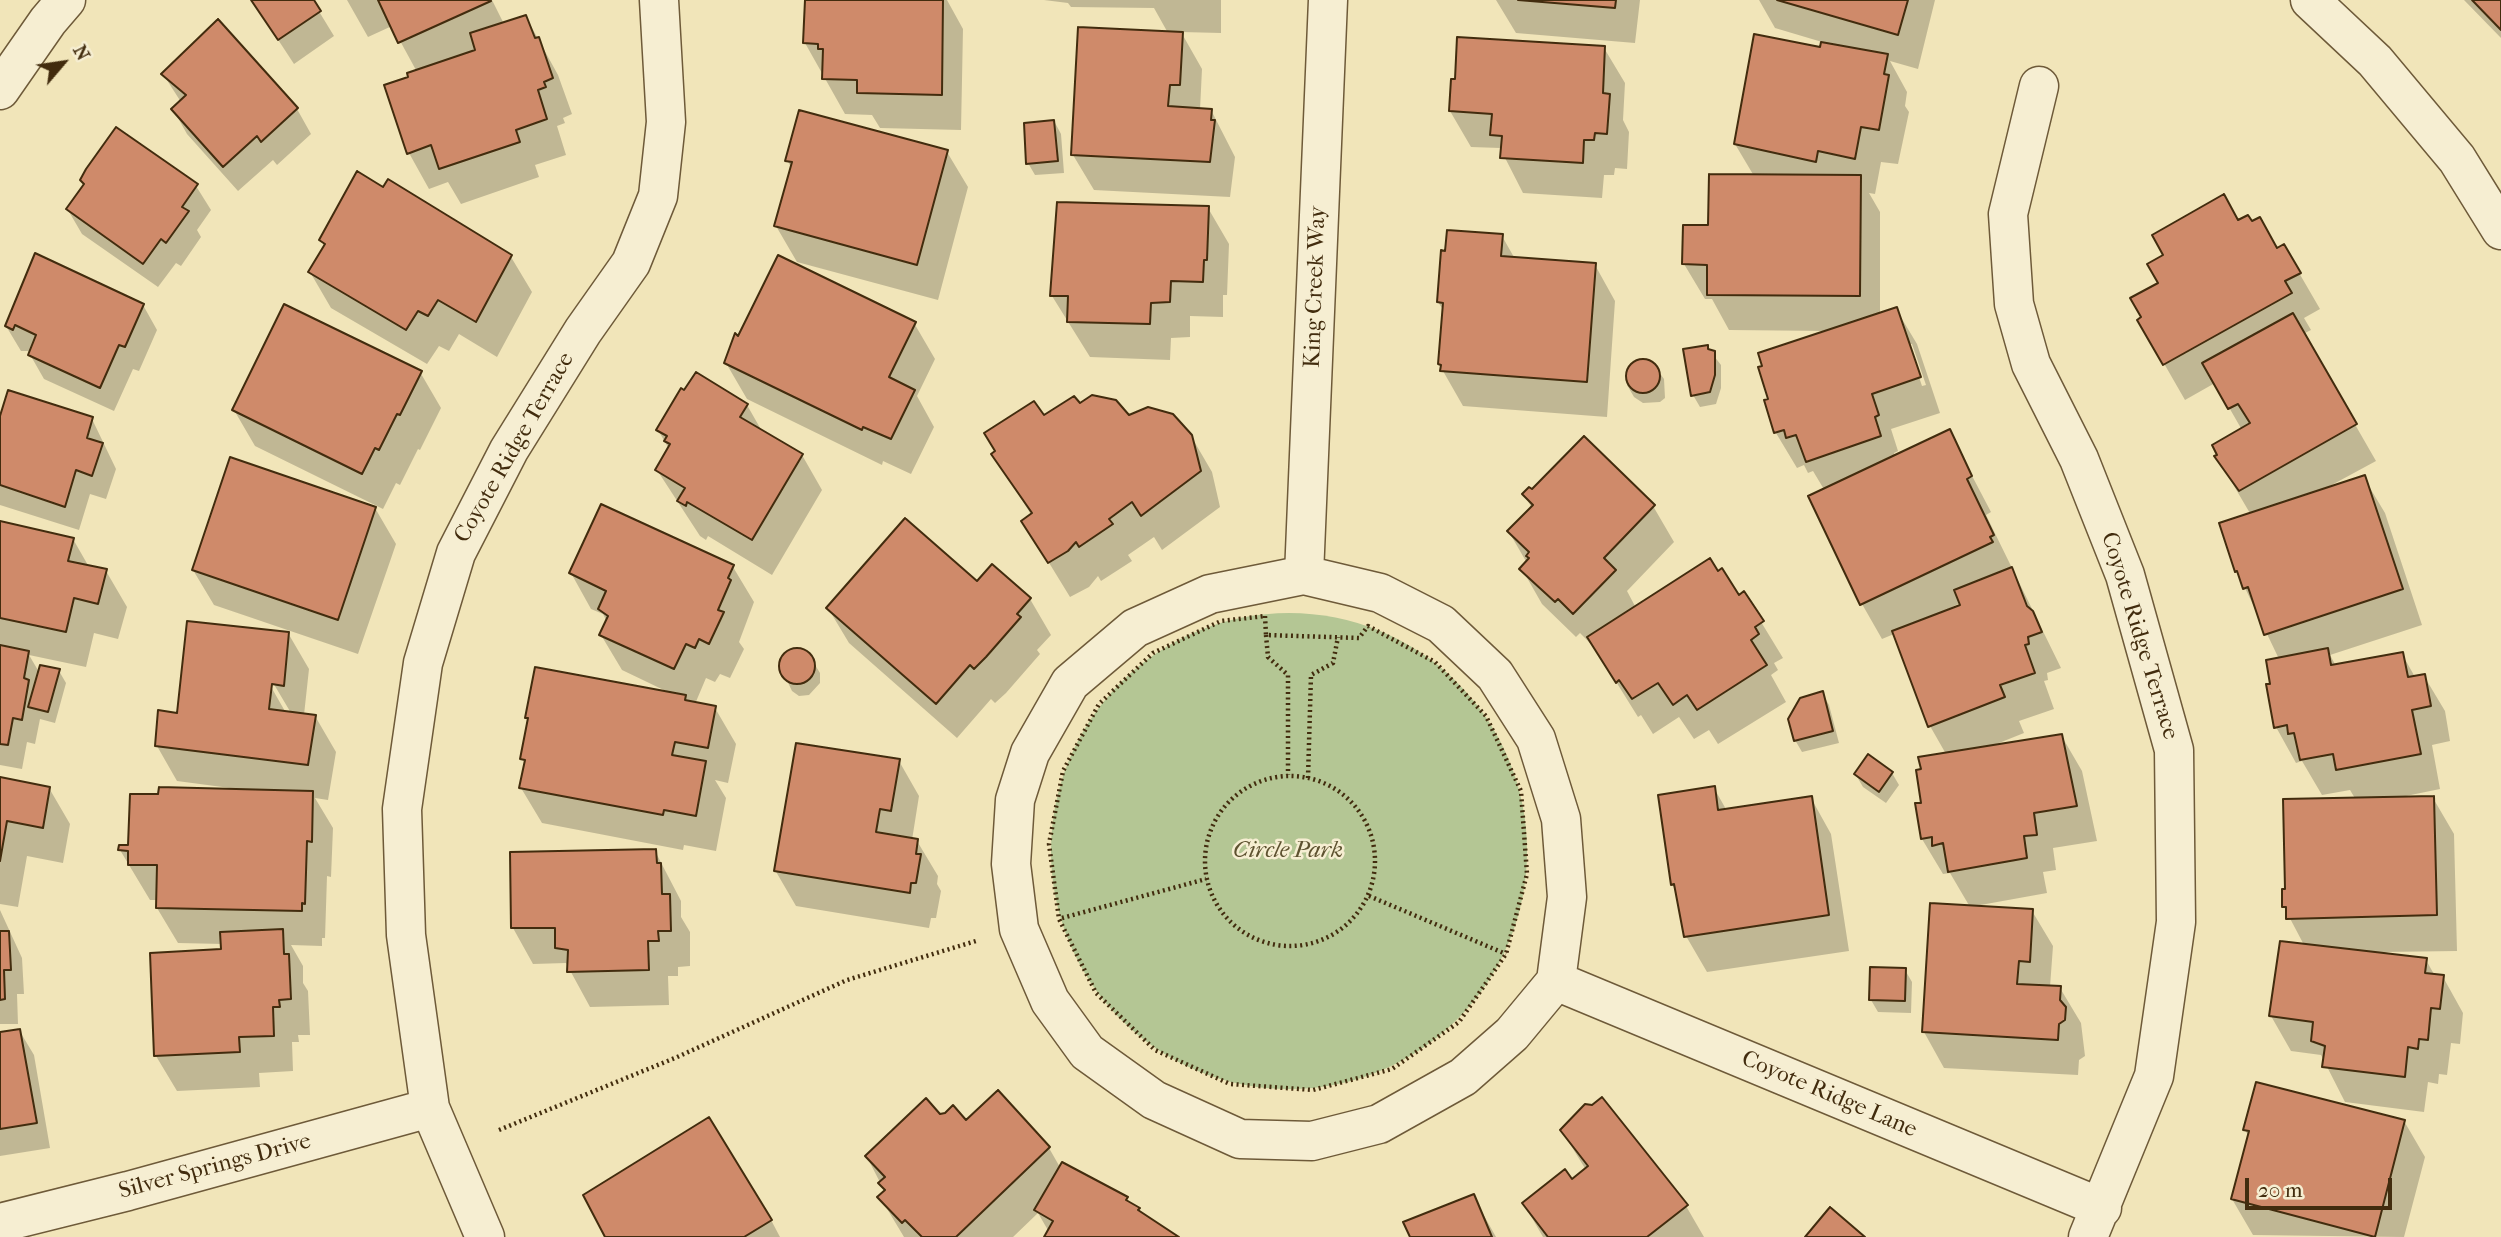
<!DOCTYPE html>
<style>
body{margin:0}
#map{position:relative;width:2501px;height:1237px;overflow:hidden;background:#f1e5b9;font-family:"IM FELL French Canon",serif}
canvas{display:block}
.north{position:absolute;left:28px;top:28px;width:70px;height:70px;-webkit-text-stroke:5px #f6eed2;paint-order:stroke;rotate:61deg;font-size:19px;font-weight:700;line-height:28px;text-align:center;color:#422c0e}
.north::after{content:'';display:block;margin:auto;width:24px;height:32px;background:#422c0e;clip-path:polygon(50% 0,100% 100%,50% 72%,0 100%)}
.scale{position:absolute;left:2245px;top:1178px;width:147px;height:32px;box-sizing:border-box;border:4px solid #422c0e;border-top:0;padding-left:9px;font-size:21px;line-height:24px;white-space:nowrap;color:#422c0e;-webkit-text-stroke:5px #f6eed2;paint-order:stroke}
</style>
<div id="map">
<canvas width="2501" height="1237"></canvas>
<div class="north">N</div>
<div class="scale">20 m</div>
</div>
<script>
const g = document.querySelector('canvas').getContext('2d');
g.lineJoin = 'round';
function fill(path, color) {
  g.fillStyle = color;
  g.fill(path, 'evenodd');
}
function toPath(rows) {
  const path = new Path2D();
  for (const r of rows) {
    if (r.length === 3) {
      path.moveTo(r[0] + r[2], r[1]);
      path.arc(r[0], r[1], r[2], 0, 2 * Math.PI);
      continue;
    }
    path.moveTo(r[0], r[1]);
    for (let i = 2; i < r.length; i += 2) path.lineTo(r[i], r[i + 1]);
  }
  return path;
}
function stroke(path, color, width, dash) {
  g.strokeStyle = color;
  g.lineWidth = width;
  g.lineCap = dash ? 'butt' : 'round';
  g.setLineDash(dash || []);
  g.stroke(path);
}
function label(font, color, halo, rows, align = 'center') {
  g.font = font + ' "IM FELL French Canon",serif';
  g.lineWidth = 5;
  g.setLineDash([]);
  g.textBaseline = 'middle';
  g.strokeStyle = halo;
  g.fillStyle = color;
  for (const [text, x, y, turn = 0] of rows) {
    g.save();
    g.translate(x, y);
    g.rotate((+turn || 0) * Math.PI / 180);
    g.textAlign = isNaN(turn) ? turn : align;
    if (halo) g.strokeText(text, 0, 0);
    g.fillText(text, 0, 0);
    g.restore();
  }
}
fill(toPath([
 [1289,851,238]
]), '#b4c694');
fill(toPath([
 [252,0,312,0,334,36,294,64],
 [347,0,492,0,504,24,526,17,558,75,572,114,563,118,565,123,557,126,566,155,535,165,539,177,461,204,448,182,429,189,409,153,410,78,417,72,392,26,368,37],
 [806,0,947,0,963,29,961,130,880,128,872,115,845,114,805,43],
 [1044,0,1221,0,1221,33,1181,32,1202,69,1200,110,1211,110,1235,157,1230,197,1094,190,1073,155,1168,33,1154,8,1071,7,1068,3],
 [1496,0,1640,0,1635,43,1516,33],
 [1759,0,1935,0,1918,69,1890,61,1907,92,1905,106,1909,112,1898,164,1881,162,1875,194,1869,193,1880,212,1880,314,1896,309,1917,344,1940,413,1891,429,1898,451,1894,453,1895,457,1949,432,1991,512,1986,515,2061,668,2047,673,2048,680,2044,681,2054,709,2019,721,2024,733,1994,745,2061,735,2082,771,2097,841,2053,848,2056,870,2043,872,2047,893,1975,906,2032,911,2053,946,2050,987,2060,988,2081,1023,2085,1056,2079,1060,2078,1075,1944,1068,1924,1032,1970,907,1950,873,1943,874,1922,839,1917,805,1923,805,1946,754,1930,726,1894,634,1882,639,1862,604,1825,491,1813,471,1808,473,1804,465,1797,468,1776,433,1766,401,1829,331,1729,330,1712,299,1705,299,1684,264,1710,227,1754,176,1735,144,1821,49,1822,42,1775,28],
 [1908,344,1912,344,1926,385,1922,386],
 [1960,603,1962,606,1947,612,1946,610],
 [2464,0,2501,0,2501,38],
 [218,22,297,109,311,134,277,165,273,160,238,191,187,134,173,109,181,102,163,74],
 [1604,48,1625,83,1623,120,1629,132,1627,169,1615,168,1614,175,1604,175,1602,198,1523,193,1500,148,1471,147,1450,111],
 [1054,121,1061,134,1064,173,1035,175,1028,163],
 [947,152,968,187,938,300,797,262,776,226,792,169,787,160],
 [196,186,211,210,197,230,201,237,181,266,176,263,158,287,82,234,68,210],
 [384,189,511,257,532,292,497,357,459,334,449,351,439,346,427,364,331,308,310,272,325,247,321,240],
 [1208,208,1229,244,1227,295,1223,295,1223,317,1190,316,1190,337,1171,338,1170,360,1090,357,1052,296],
 [2238,222,2277,250,2284,247,2320,309,2304,318,2311,330,2303,334,2376,461,2328,487,2364,478,2385,513,2422,625,2330,655,2336,666,2402,654,2415,677,2424,676,2445,711,2450,741,2432,745,2440,789,2401,797,2433,798,2454,834,2457,951,2383,952,2426,960,2435,976,2443,977,2463,1013,2460,1044,2451,1043,2447,1075,2439,1074,2438,1084,2428,1082,2424,1112,2345,1102,2321,1055,2291,1051,2271,1016,2304,945,2284,907,2284,891,2356,800,2350,790,2322,795,2302,761,2296,763,2276,727,2272,686,2279,659,2245,588,2251,515,2217,457,2242,430,2215,383,2185,400,2139,320,2160,283],
 [1502,236,1515,259,1595,265,1615,301,1607,417,1463,406,1439,364,1444,311,1438,302],
 [143,305,157,330,139,371,133,369,114,411,44,379,28,351,21,351,6,326],
 [914,323,935,359,917,396,934,427,911,474,883,461,882,465,747,399,726,363,739,338],
 [1707,347,1721,365,1721,388,1716,404,1700,407,1693,395],
 [1637,361,1651,361,1664,379,1665,398,1660,402,1643,403,1634,397,1627,385,1627,372],
 [420,372,441,408,420,450,418,449,400,485,396,483,383,509,255,446,234,410],
 [747,405,763,433,802,455,822,490,772,575,708,536,706,540,700,536,657,470,669,449,658,430],
 [1080,406,1191,436,1212,472,1220,507,1162,550,1154,537,1128,555,1132,561,1101,581,1098,576,1089,587,1070,597,1024,522,1032,516,993,454,1044,418],
 [92,419,116,469,106,499,90,494,79,530,0,505,0,421],
 [1524,495,1653,506,1674,542,1627,591,1636,608,1738,598,1744,594,1783,658,1774,663,1778,670,1771,675,1786,702,1718,744,1709,730,1694,739,1679,717,1653,734,1641,715,1638,717,1595,648,1580,633,1576,637,1542,604,1522,569,1527,563,1509,532,1532,508],
 [375,508,396,544,358,654,214,605,193,570],
 [0,523,73,539,89,567,106,571,127,607,118,639,94,633,86,667,29,655,39,672,59,671,66,683,55,723,40,719,35,744,27,742,22,769,0,765],
 [992,566,1030,599,1051,635,1037,650,1040,654,1006,693,995,703,991,699,957,738,849,643,828,608,977,583],
 [733,567,754,602,739,642,744,649,730,678,720,674,715,682,706,678,695,704,715,708,736,744,728,783,715,780,726,798,716,851,684,845,683,850,542,823,521,788,526,765,522,758,670,693,622,670,601,635,607,622,603,614,591,609,571,573],
 [288,633,309,669,304,715,315,716,336,752,328,800,315,798,333,828,331,877,327,876,325,938,322,938,322,946,291,945,303,966,303,983,308,991,310,1035,298,1035,299,1042,292,1042,293,1071,259,1073,260,1087,177,1091,156,1056,223,951,223,944,178,943,157,908,158,900,150,900,120,850,230,791,230,788,177,781,157,746,179,715],
 [269,676,291,713,286,713,266,678],
 [801,651,812,660,820,673,820,683,809,695,799,696,792,691,781,668,783,656,789,652],
 [1822,693,1829,705,1839,743,1802,752,1795,740],
 [899,761,919,796,912,840,917,841,938,876,937,884,941,891,936,918,931,918,929,928,796,906,775,870],
 [1892,773,1899,785,1886,803,1863,787,1856,775],
 [0,779,49,788,70,824,63,863,27,856,18,907,0,904],
 [1714,788,1727,811,1811,798,1831,834,1849,951,1707,972,1686,936,1677,893,1672,884],
 [655,851,681,901,681,917,690,932,690,966,678,967,678,976,668,976,669,1005,590,1007,566,963,533,964,513,928],
 [0,910,22,958,24,994,17,994,18,1024,0,1024],
 [1905,970,1912,982,1911,1013,1878,1012,1871,1000],
 [19,1030,34,1055,50,1148,0,1156,0,1034],
 [1602,1099,1686,1206,1704,1237,1543,1237,1524,1204,1572,1181,1586,1170,1562,1131],
 [939,1116,1049,1148,1061,1169,1126,1198,1141,1215,1176,1237,1046,1237,1049,1232,1038,1213,1013,1237,904,1237,880,1197,885,1192,867,1157],
 [2404,1121,2425,1157,2404,1237,2253,1235,2232,1199,2249,1137,2245,1130],
 [585,1196,771,1220,780,1237,606,1237],
 [1473,1196,1496,1237,1412,1237]
]), '#0003');
const building = toPath([
 [251,0,314,0,321,11,278,40,251,0],
 [378,0,490,0,491,1,398,43,378,0],
 [805,0,943,0,942,95,857,93,857,80,822,79,823,49,818,49,818,44,803,43,805,0],
 [1518,0,1616,0,1615,8,1518,0],
 [1777,0,1908,0,1898,35,1777,0],
 [2472,0,2501,0,2501,30,2472,0],
 [526,15,535,38,539,37,553,78,544,82,546,87,538,90,547,119,516,130,520,142,439,169,431,145,407,154,384,85,408,77,407,73,475,50,470,33,526,15],
 [218,19,298,108,261,142,257,136,223,167,171,109,186,95,161,74,218,19],
 [1078,27,1183,32,1180,85,1170,85,1168,106,1212,109,1211,120,1215,120,1210,162,1071,155,1078,27],
 [1754,34,1820,47,1821,42,1888,54,1884,74,1889,75,1879,130,1861,127,1855,159,1818,151,1816,162,1734,144,1754,34],
 [1457,37,1605,46,1603,93,1610,94,1607,134,1595,133,1594,140,1584,140,1583,163,1500,158,1502,136,1490,135,1492,114,1449,111,1451,79,1455,79,1457,37],
 [799,110,948,150,917,265,774,226,792,162,785,161,799,110],
 [1054,120,1058,161,1026,164,1024,123,1054,120],
 [116,127,198,184,182,207,189,211,166,243,161,239,143,264,66,209,84,184,80,180,86,169,116,127],
 [357,171,383,187,388,179,512,255,476,322,438,300,428,316,418,311,406,330,308,272,325,244,319,240,357,171],
 [1709,174,1861,175,1860,296,1707,295,1707,265,1682,264,1683,225,1708,225,1709,174],
 [2224,194,2238,220,2248,215,2252,221,2260,217,2277,248,2284,244,2301,273,2285,281,2292,293,2163,365,2137,320,2141,317,2130,298,2158,283,2147,264,2163,255,2152,235,2224,194],
 [1057,202,1209,206,1207,260,1204,260,1203,282,1171,281,1170,302,1151,303,1150,324,1067,322,1068,296,1050,296,1057,202],
 [1447,230,1503,234,1501,256,1596,263,1587,382,1440,371,1441,365,1438,364,1443,303,1437,302,1441,250,1445,251,1447,230],
 [35,253,144,304,125,347,119,345,100,388,28,355,36,335,15,325,13,330,5,326,35,253],
 [778,255,916,322,889,377,915,390,891,439,863,427,862,430,724,363,735,333,738,336,778,255],
 [284,304,422,371,400,415,397,414,379,450,375,448,362,474,232,410,284,304],
 [1897,307,1921,377,1872,394,1879,415,1875,417,1881,436,1806,462,1796,435,1786,438,1784,430,1774,433,1764,400,1768,399,1758,367,1762,366,1758,353,1897,307],
 [2293,313,2357,424,2239,491,2214,456,2217,455,2212,445,2250,423,2238,404,2228,409,2202,363,2293,313],
 [1708,345,1708,349,1715,351,1715,375,1710,392,1691,396,1683,349,1708,345],
 [1643,376,17],
 [696,372,748,404,740,417,803,454,752,540,687,502,686,506,677,501,685,488,655,470,670,444,664,441,667,436,656,430,681,388,684,390,696,372],
 [8,390,93,417,87,438,103,443,92,476,76,470,65,507,0,485,0,416,8,390],
 [1092,395,1116,400,1129,415,1148,407,1173,414,1192,435,1201,471,1141,516,1132,502,1109,519,1113,524,1079,547,1076,542,1068,551,1048,563,1021,521,1032,513,991,454,995,451,984,433,1034,401,1044,415,1074,396,1080,403,1092,395],
 [1950,429,1972,476,1967,479,1994,535,1990,537,1993,542,1860,605,1808,496,1950,429],
 [1584,436,1655,505,1604,558,1616,570,1573,614,1558,599,1555,602,1519,569,1529,558,1526,556,1529,552,1507,531,1533,505,1522,494,1529,487,1532,489,1584,436],
 [230,457,376,507,338,620,192,570,230,457],
 [2365,475,2403,589,2264,635,2248,587,2243,589,2237,571,2235,572,2219,523,2365,475],
 [601,504,734,565,728,578,731,580,718,610,724,612,709,644,699,639,695,648,686,644,674,669,599,635,608,616,598,609,606,591,569,573,601,504],
 [905,518,977,581,992,564,1031,598,1017,614,1021,617,986,657,974,669,970,665,936,704,826,608,905,518],
 [0,521,74,538,68,561,107,569,98,604,74,598,66,632,0,618,0,521],
 [1710,558,1718,571,1722,568,1739,595,1744,591,1764,621,1755,627,1759,634,1751,640,1767,665,1697,710,1687,695,1673,705,1658,683,1632,699,1619,680,1616,683,1587,637,1710,558],
 [2012,567,2027,606,2033,611,2042,632,2028,637,2029,644,2025,645,2035,673,2000,685,2005,697,1928,727,1892,631,1960,605,1954,590,2012,567],
 [187,621,289,632,284,686,272,684,269,709,316,715,308,765,155,746,158,710,177,713,187,621],
 [0,645,29,651,24,678,29,680,22,720,13,718,8,745,0,744,0,645],
 [2328,648,2331,665,2403,652,2408,677,2425,674,2431,706,2412,710,2421,754,2336,770,2333,754,2300,760,2294,733,2288,734,2287,725,2274,728,2266,684,2270,684,2266,660,2328,648],
 [797,666,18],
 [40,665,60,669,48,712,28,707,40,665],
 [535,667,686,695,685,700,716,706,708,748,675,742,672,755,706,761,696,816,664,810,663,815,519,788,525,760,520,759,528,718,525,718,535,667],
 [1823,691,1833,731,1794,741,1788,719,1800,698,1823,691],
 [2062,734,2077,806,2034,813,2037,835,2024,836,2027,858,1948,872,1943,843,1932,846,1932,837,1921,839,1915,803,1921,803,1916,770,1921,769,1918,757,2062,734],
 [796,743,900,759,891,811,880,809,876,832,918,839,916,854,921,854,916,883,911,883,910,893,774,871,796,743],
 [1868,754,1893,772,1879,792,1854,774,1868,754],
 [0,777,50,787,43,828,7,821,0,861,0,777],
 [1715,786,1718,810,1812,796,1829,915,1684,937,1674,884,1671,885,1658,795,1715,786],
 [159,787,313,791,312,842,307,841,305,904,302,903,302,911,156,908,157,865,128,865,128,851,118,850,119,845,128,845,130,794,158,794,159,787],
 [2434,796,2437,915,2286,919,2286,907,2282,907,2282,889,2285,889,2283,799,2434,796],
 [656,849,657,863,661,863,662,894,670,894,671,931,658,931,659,941,648,941,649,970,567,972,568,950,555,948,555,928,511,928,510,852,656,849],
 [1930,903,2033,909,2030,962,2019,961,2017,984,2061,986,2060,1000,2066,1007,2065,1020,2059,1024,2058,1040,1922,1032,1930,903],
 [283,929,284,954,289,954,291,999,279,1000,280,1007,273,1007,274,1036,239,1037,240,1052,154,1056,150,953,221,949,220,932,283,929],
 [0,931,9,931,11,970,4,970,5,999,0,1000,0,931],
 [2280,941,2427,958,2425,973,2444,975,2440,1009,2431,1008,2428,1040,2419,1039,2418,1049,2408,1047,2405,1077,2322,1067,2325,1046,2311,1041,2313,1022,2269,1016,2280,941],
 [1870,967,1906,968,1905,1001,1869,1000,1870,967],
 [20,1029,37,1123,0,1129,0,1032,20,1029],
 [2256,1082,2405,1120,2375,1237,2231,1199,2249,1131,2243,1130,2256,1082],
 [998,1090,1050,1147,956,1237,922,1237,905,1220,902,1223,877,1197,885,1190,878,1183,885,1177,865,1156,926,1098,940,1114,945,1113,953,1105,966,1120,998,1090],
 [1602,1097,1688,1205,1647,1237,1548,1237,1522,1203,1565,1169,1572,1179,1588,1166,1560,1130,1585,1104,1592,1105,1602,1097],
 [709,1117,772,1220,744,1237,605,1237,583,1195,709,1117],
 [1062,1162,1128,1197,1126,1200,1140,1208,1138,1210,1179,1237,1044,1237,1053,1221,1034,1210,1062,1162],
 [1474,1194,1492,1237,1410,1237,1403,1222,1474,1194],
 [1830,1207,1865,1237,1805,1237,1830,1207]
]);
fill(building, '#cf8a6a');
stroke(building, '#422c0e', 2);
const minor = toPath([
 [2039,86,2008,214,2014,304,2031,364,2079,459,2125,575,2174,750,2176,922,2154,1076,2088,1237],
 [0,90,48,21,66,0],
 [1304,575,1380,593,1441,624,1495,675,1536,739,1561,819,1567,897,1556,981,1512,1034,1463,1077,1379,1124,1312,1141,1240,1139,1154,1100,1087,1052,1050,1001,1019,929,1011,864,1015,800,1030,753,1070,683,1135,628,1210,594,1304,575],
 [1304,575,1328,0],
 [1556,981,2102,1208],
 [0,1223,128,1191,430,1108],
 [485,1237,430,1108,406,935,402,809,423,663,456,553,509,450,583,331,631,263,658,196,666,122,659,0]
]);
const tertiary = toPath([
 [2310,0,2375,61,2457,159,2501,230]
]);
stroke(minor, '#6e5a39', 41);
stroke(tertiary, '#6e5a39', 41);
stroke(toPath([
 [1265,616,1266,635,1359,638,1368,626,1435,662,1486,716,1521,791,1527,874,1506,954,1486,983,1459,1022,1392,1069,1313,1090,1230,1084,1155,1050,1096,993,1059,919,1049,844,1063,771,1099,704,1153,653,1221,621,1265,616],
 [1266,635,1268,657,1288,675,1288,775],
 [1290,861,85],
 [1308,778,1311,675,1333,663,1338,637],
 [1369,896,1506,954],
 [1062,918,1206,879],
 [499,1130,675,1058,847,980,976,941]
]), '#422c0e', 4.5, [2, 3.5]);
stroke(minor, '#f6eed2', 38);
stroke(tertiary, '#f6eed2', 38);
label('23px', '#422c0e', '#f6eed2', [
 ["King Creek Way",1316,287,-88],
 ["Coyote Ridge Terrace",515,448,-60],
 ["Coyote Ridge Terrace",2139,636,73],
 ["Coyote Ridge Lane",1829,1095,23],
 ["Silver Springs Drive",215,1167,-15]
]);
label('italic 23px', '#5e5230', '#f6eed2', [
 ["Circle Park",1288,851]
]);
</script>
